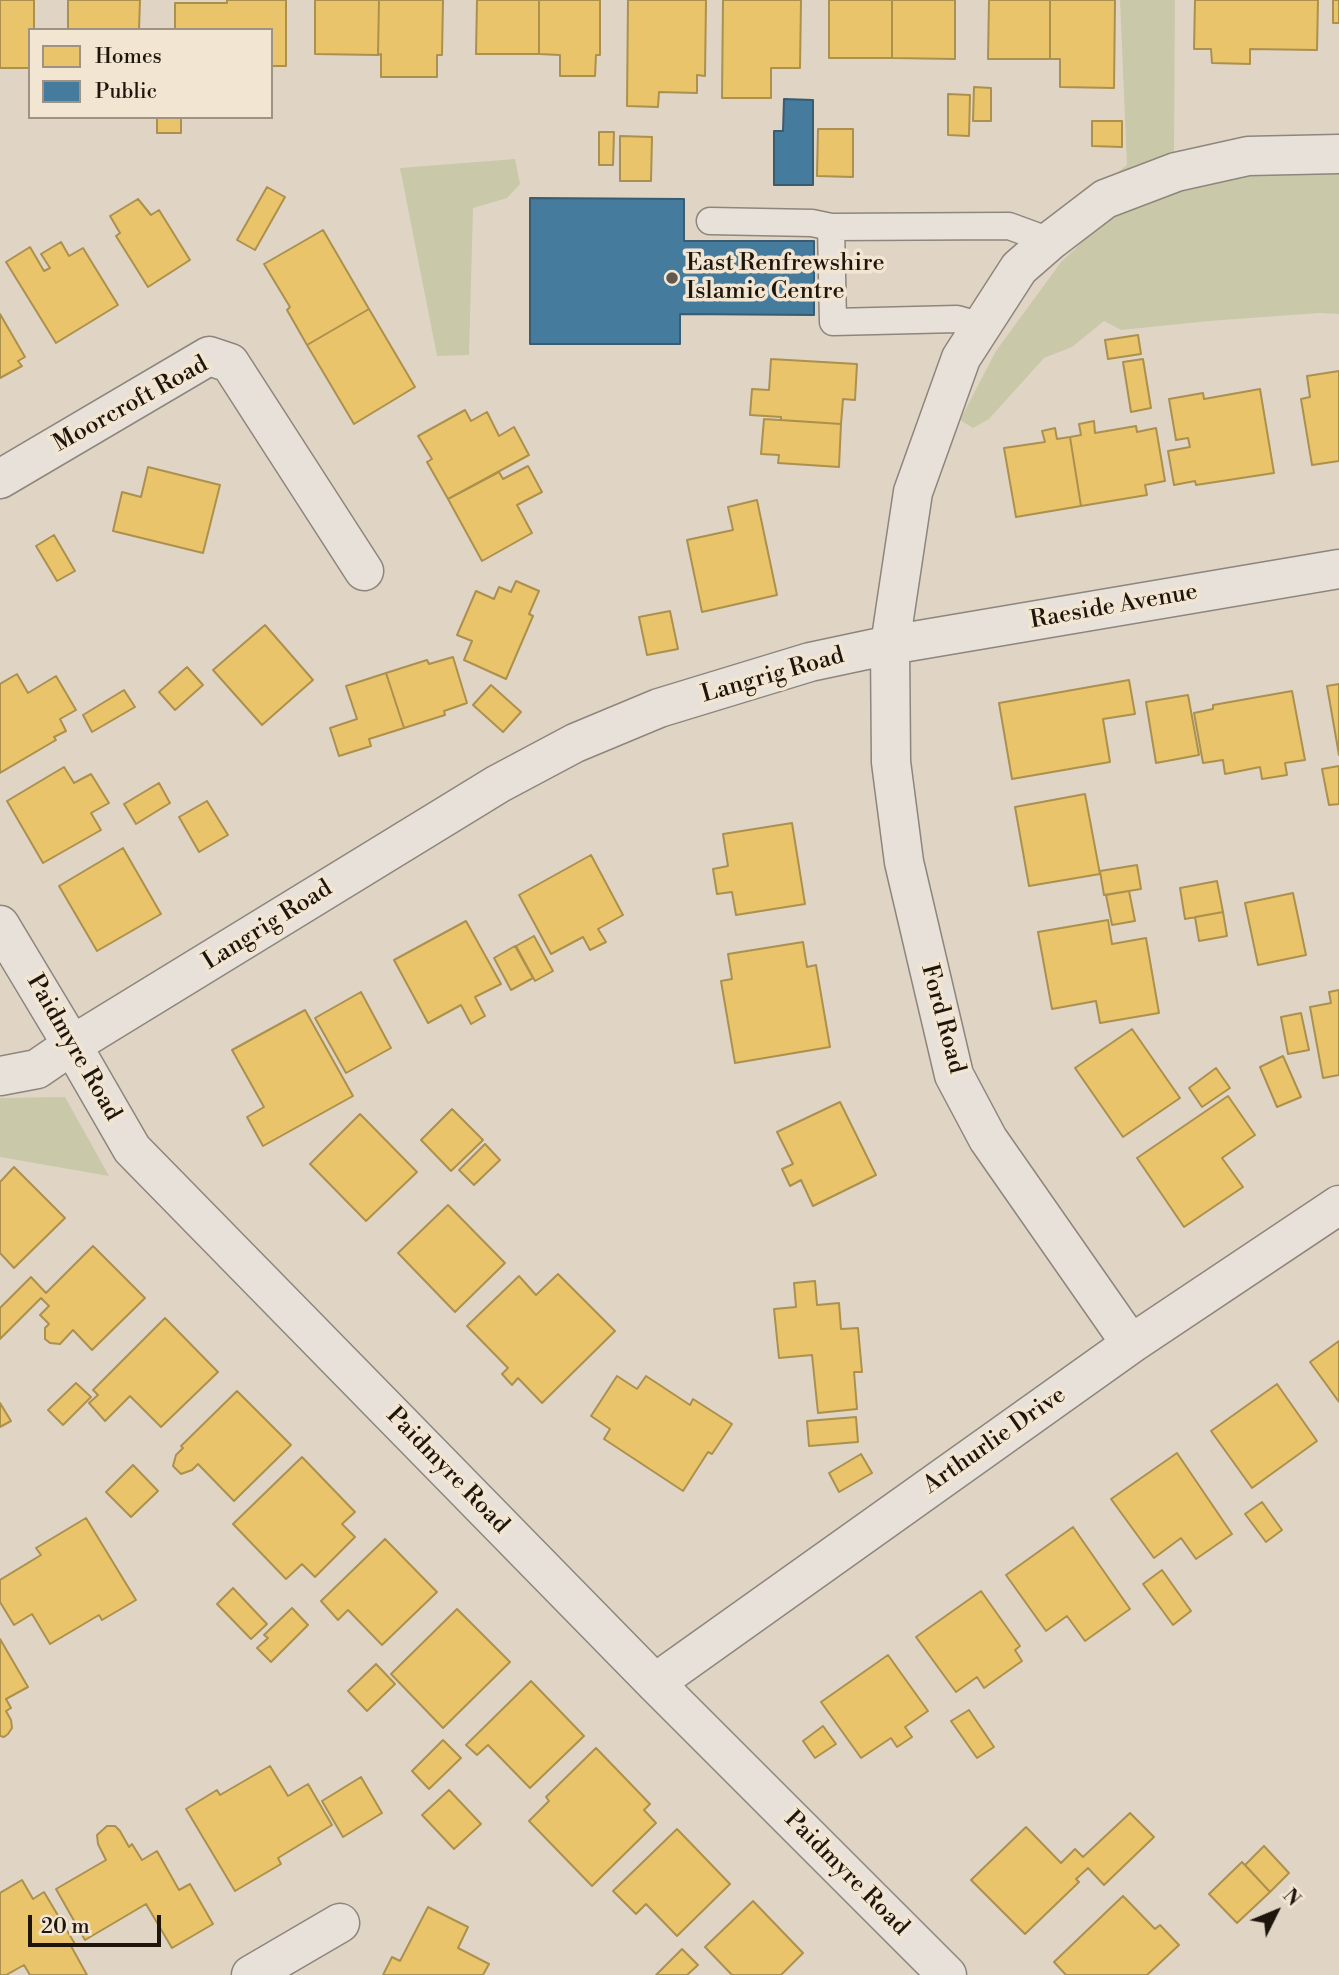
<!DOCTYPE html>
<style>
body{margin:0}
#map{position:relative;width:1339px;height:1975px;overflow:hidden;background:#e0d5c5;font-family:"Libre Bodoni",serif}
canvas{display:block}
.legend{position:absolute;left:28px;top:28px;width:245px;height:91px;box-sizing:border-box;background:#f2e5d2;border:2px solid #9d9283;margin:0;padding:9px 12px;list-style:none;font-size:21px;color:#1e150d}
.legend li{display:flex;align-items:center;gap:14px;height:35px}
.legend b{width:35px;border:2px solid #9d9283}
.north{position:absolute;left:1241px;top:1877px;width:70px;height:70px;-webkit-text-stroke:5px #f2e5d2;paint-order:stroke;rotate:47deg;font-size:19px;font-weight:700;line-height:28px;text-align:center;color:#1e150d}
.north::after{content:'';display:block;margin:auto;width:24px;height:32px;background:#1e150d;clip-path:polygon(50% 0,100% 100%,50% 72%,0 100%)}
.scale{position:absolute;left:28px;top:1915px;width:133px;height:32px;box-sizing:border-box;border:4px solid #1e150d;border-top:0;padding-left:9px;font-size:21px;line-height:24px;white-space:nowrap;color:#1e150d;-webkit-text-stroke:5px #f2e5d2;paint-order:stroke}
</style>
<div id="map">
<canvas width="1339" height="1975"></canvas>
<ul class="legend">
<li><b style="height:19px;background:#e9c46a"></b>Homes</li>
<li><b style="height:19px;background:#457b9d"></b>Public</li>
</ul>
<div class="north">N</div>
<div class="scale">20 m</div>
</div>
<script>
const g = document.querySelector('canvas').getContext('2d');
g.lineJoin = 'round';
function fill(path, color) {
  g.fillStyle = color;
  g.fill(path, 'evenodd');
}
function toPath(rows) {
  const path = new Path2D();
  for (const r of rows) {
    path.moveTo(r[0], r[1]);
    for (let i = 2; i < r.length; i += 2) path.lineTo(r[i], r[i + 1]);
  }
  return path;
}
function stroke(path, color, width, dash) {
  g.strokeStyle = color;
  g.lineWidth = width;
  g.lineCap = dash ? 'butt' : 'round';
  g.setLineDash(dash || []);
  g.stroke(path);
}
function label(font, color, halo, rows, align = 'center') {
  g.font = font + ' "Libre Bodoni",serif';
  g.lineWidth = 7;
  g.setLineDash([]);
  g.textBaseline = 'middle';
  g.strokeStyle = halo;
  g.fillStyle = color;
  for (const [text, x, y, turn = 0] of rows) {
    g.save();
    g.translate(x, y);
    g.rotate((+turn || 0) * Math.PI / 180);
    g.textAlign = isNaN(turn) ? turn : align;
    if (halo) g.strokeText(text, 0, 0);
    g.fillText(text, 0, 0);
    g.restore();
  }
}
fill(toPath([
 [1120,0,1175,0,1174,157,1100,186,1127,165],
 [515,159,520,184,507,198,473,208,469,355,437,356,400,168],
 [1339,171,1339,314,1319,313,1209,321,1121,330,1104,321,1072,347,1044,358,989,419,973,428,960,420,996,351,1061,262,1120,207,1246,172],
 [65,1097,109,1176,0,1157,0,1098]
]), '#c9c8a8');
const homes = toPath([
 [0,0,34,0,34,30,30,30,30,68,0,68,0,0],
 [68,0,140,0,139,30,68,30,68,0],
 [227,0,286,0,286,66,271,66,271,30,175,30,175,3,227,3,227,0],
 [315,0,379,0,378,55,315,54,315,0],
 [379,0,443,0,442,55,437,55,437,77,381,77,381,54,378,55,379,0],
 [477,0,539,0,539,54,476,54,477,0],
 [539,0,600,0,600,55,596,55,595,76,560,76,560,55,539,54,539,0],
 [628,0,706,0,705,76,697,75,697,93,659,92,658,107,627,106,628,0],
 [723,0,801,0,800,68,771,68,771,98,722,98,723,0],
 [829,0,892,0,892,58,829,58,829,0],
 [892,0,955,0,955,59,892,58,892,0],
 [989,0,1050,0,1050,59,988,59,989,0],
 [1050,0,1115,0,1114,88,1060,87,1060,59,1050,59,1050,0],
 [1195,0,1318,0,1317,50,1250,49,1250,64,1212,63,1211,49,1194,49,1195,0],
 [1333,0,1339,0,1339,23,1333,23,1333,0],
 [974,87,991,88,991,121,973,121,974,87],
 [948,94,970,95,969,136,948,135,948,94],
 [157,117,181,117,181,133,157,133,157,117],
 [1092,121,1122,121,1122,147,1092,146,1092,121],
 [818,129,853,129,853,177,817,176,818,129],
 [599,132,614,132,613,165,599,165,599,132],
 [620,136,652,137,651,181,620,181,620,136],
 [267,187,285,197,255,250,237,240,267,187],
 [138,199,151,215,159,210,190,260,148,287,116,236,120,233,110,216,138,199],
 [323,230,369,309,307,345,287,310,290,307,264,264,323,230],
 [61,242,69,256,83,248,118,305,56,343,6,262,30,247,44,271,50,268,41,254,61,242],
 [369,309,415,387,354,424,307,345,369,309],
 [0,314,25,357,18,361,22,366,0,378,0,314],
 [1138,335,1141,354,1108,359,1105,340,1138,335],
 [771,359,857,364,855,400,843,399,841,424,781,420,781,417,750,415,752,389,769,390,771,359],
 [1143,359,1151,408,1131,412,1123,362,1143,359],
 [1339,371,1339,461,1312,465,1301,399,1310,397,1307,376,1339,371],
 [1260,389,1274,473,1196,485,1195,481,1174,485,1168,451,1190,447,1188,438,1176,440,1169,399,1203,393,1204,399,1260,389],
 [465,410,471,421,487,412,499,436,514,427,529,455,448,499,427,462,432,459,418,436,465,410],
 [764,419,841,424,839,467,778,463,779,455,761,454,764,419],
 [1094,421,1095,433,1136,426,1137,432,1156,428,1165,481,1145,485,1147,495,1081,506,1070,437,1081,435,1079,424,1094,421],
 [1055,428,1057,439,1070,437,1081,506,1016,517,1004,448,1045,442,1042,431,1055,428],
 [528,466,542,492,517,505,532,533,482,561,448,499,499,472,503,479,528,466],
 [148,467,220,485,203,553,113,531,122,492,141,497,148,467],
 [757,500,777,595,702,612,687,540,733,530,728,507,757,500],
 [54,535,75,571,57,581,36,546,54,535],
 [516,581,539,591,529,614,533,616,506,679,464,660,472,641,457,635,476,591,494,599,499,587,511,592,516,581],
 [670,611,678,649,647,655,639,617,670,611],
 [265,625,313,680,262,725,213,670,265,625],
 [453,657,467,703,444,711,445,715,404,728,386,673,427,660,429,664,453,657],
 [187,667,203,685,175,710,159,692,187,667],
 [386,673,404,728,369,739,371,746,339,756,330,728,357,719,346,686,386,673],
 [17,674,28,693,56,676,76,710,60,719,66,731,54,737,56,740,0,773,0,684,17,674],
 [1129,680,1135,714,1103,719,1110,762,1012,779,999,703,1129,680],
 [1339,684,1339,755,1327,686,1339,684],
 [491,685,521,712,503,732,473,705,491,685],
 [124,690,135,707,92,732,83,715,124,690],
 [1292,691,1305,760,1285,763,1287,775,1262,779,1260,767,1225,774,1223,760,1203,763,1194,713,1213,709,1213,705,1292,691],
 [1188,695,1199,755,1156,763,1146,702,1188,695],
 [1339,766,1339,804,1329,805,1322,769,1339,766],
 [64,767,74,783,91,774,109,803,91,813,101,830,43,863,7,801,64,767],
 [159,783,170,803,136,824,124,804,159,783],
 [1085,794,1100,874,1029,886,1015,807,1085,794],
 [207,801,228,835,199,852,179,817,207,801],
 [792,823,805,904,736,915,732,892,717,894,713,869,728,866,723,834,792,823],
 [123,848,161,914,97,951,59,886,123,848],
 [591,855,623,915,598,929,606,942,590,950,583,937,551,954,519,895,591,855],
 [1137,865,1141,889,1104,895,1100,871,1137,865],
 [1217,881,1223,912,1185,919,1180,888,1217,881],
 [1129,891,1135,921,1112,925,1106,895,1129,891],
 [1293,893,1306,955,1258,965,1245,903,1293,893],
 [1223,912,1227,936,1199,941,1195,917,1223,912],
 [1108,920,1112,944,1146,938,1159,1013,1100,1023,1096,1001,1052,1009,1038,932,1108,920],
 [466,921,501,984,475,997,485,1016,471,1024,461,1005,428,1023,394,960,466,921],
 [534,936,553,971,535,981,516,946,534,936],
 [803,942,807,967,816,965,830,1047,735,1063,721,981,732,979,728,954,803,942],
 [515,946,533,978,511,990,494,958,515,946],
 [1339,990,1339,1075,1323,1078,1310,1007,1331,1003,1329,992,1339,990],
 [361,992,391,1048,346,1073,315,1018,361,992],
 [305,1010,353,1096,263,1146,247,1117,264,1107,232,1050,305,1010],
 [1301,1013,1309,1050,1288,1054,1281,1017,1301,1013],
 [1132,1029,1180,1098,1123,1137,1075,1068,1132,1029],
 [1283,1056,1301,1097,1277,1107,1260,1067,1283,1056],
 [1216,1068,1230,1088,1202,1107,1189,1088,1216,1068],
 [1228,1096,1255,1135,1222,1158,1243,1187,1184,1227,1137,1158,1228,1096],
 [840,1102,876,1175,813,1206,801,1180,790,1186,782,1169,793,1164,777,1132,840,1102],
 [452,1109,483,1140,451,1171,421,1140,452,1109],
 [360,1114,417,1172,366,1221,310,1164,360,1114],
 [485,1144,500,1160,474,1185,459,1170,485,1144],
 [14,1167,65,1218,14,1268,0,1253,0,1182,14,1167],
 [448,1205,505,1263,455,1312,398,1253,448,1205],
 [93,1246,145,1298,92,1350,73,1330,60,1344,50,1343,45,1339,45,1328,49,1324,40,1315,49,1306,41,1298,0,1339,0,1308,31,1277,46,1293,93,1246],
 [558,1274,615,1331,542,1403,518,1378,512,1385,502,1374,508,1368,467,1326,519,1276,536,1295,558,1274],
 [815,1281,817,1305,839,1303,841,1329,858,1328,862,1372,854,1372,857,1409,818,1413,812,1355,779,1358,774,1309,796,1307,794,1283,815,1281],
 [165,1318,218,1372,161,1427,130,1396,105,1421,89,1403,98,1395,93,1390,165,1318],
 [1339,1341,1339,1402,1310,1362,1339,1341],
 [617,1376,637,1389,646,1376,690,1405,693,1399,732,1424,712,1454,708,1452,683,1491,604,1439,610,1429,591,1416,617,1376],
 [76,1383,91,1397,63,1425,48,1410,76,1383],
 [1277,1384,1317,1441,1252,1488,1211,1431,1277,1384],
 [237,1391,291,1445,234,1501,198,1464,192,1470,181,1474,173,1466,176,1455,183,1448,181,1446,237,1391],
 [0,1403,11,1421,0,1427,0,1403],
 [856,1417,858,1442,809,1446,807,1421,856,1417],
 [1177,1453,1232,1534,1196,1559,1181,1538,1154,1558,1111,1499,1177,1453],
 [861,1454,872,1473,839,1492,829,1473,861,1454],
 [302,1457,355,1512,342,1524,355,1537,315,1577,302,1564,286,1579,233,1524,302,1457],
 [133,1465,158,1491,131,1517,106,1492,133,1465],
 [1262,1502,1282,1530,1266,1542,1245,1514,1262,1502],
 [86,1518,136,1600,102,1620,99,1615,50,1644,32,1614,14,1625,0,1602,0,1580,41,1555,36,1548,86,1518],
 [1073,1527,1130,1609,1085,1641,1067,1616,1046,1631,1006,1575,1073,1527],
 [385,1539,437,1592,382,1645,348,1610,338,1620,321,1601,385,1539],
 [1162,1570,1191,1611,1173,1625,1143,1584,1162,1570],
 [233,1588,267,1624,251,1639,217,1604,233,1588],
 [981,1591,1020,1646,1015,1650,1022,1661,984,1688,977,1677,956,1692,916,1637,981,1591],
 [292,1608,308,1625,271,1662,257,1648,268,1638,264,1635,292,1608],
 [457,1609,510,1662,443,1728,391,1674,457,1609],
 [0,1639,28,1687,6,1699,11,1708,6,1711,11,1720,12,1728,8,1734,4,1737,0,1736,0,1639],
 [888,1655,928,1711,905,1727,912,1737,897,1747,891,1738,861,1758,821,1702,888,1655],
 [376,1664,395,1684,367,1711,348,1691,376,1664],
 [531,1681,584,1736,530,1788,488,1745,477,1755,466,1745,531,1681],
 [969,1710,994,1747,977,1758,951,1721,969,1710],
 [823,1726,836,1744,815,1758,803,1741,823,1726],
 [443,1740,461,1758,429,1789,412,1771,443,1740],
 [596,1748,650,1804,644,1810,656,1823,592,1886,529,1821,549,1801,546,1797,596,1748],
 [270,1766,288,1796,308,1784,332,1825,278,1858,281,1864,235,1891,186,1809,217,1790,220,1795,270,1766],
 [361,1777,382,1813,343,1837,322,1801,361,1777],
 [449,1790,481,1824,454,1849,422,1815,449,1790],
 [1130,1813,1154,1837,1104,1885,1088,1868,1076,1879,1079,1882,1025,1934,971,1880,1026,1827,1061,1863,1075,1849,1083,1857,1130,1813],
 [107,1826,115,1826,120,1831,129,1847,132,1844,142,1860,157,1851,179,1890,190,1884,213,1924,172,1948,146,1904,85,1940,56,1889,106,1860,98,1844,97,1835,107,1826],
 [677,1829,730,1884,677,1936,646,1904,636,1914,613,1891,677,1829],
 [1264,1846,1289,1873,1270,1892,1245,1865,1264,1846],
 [1242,1862,1270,1892,1237,1923,1209,1894,1242,1862],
 [22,1880,33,1899,44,1892,75,1944,71,1946,87,1975,30,1975,24,1965,6,1975,0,1975,0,1893,22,1880],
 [1123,1896,1155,1929,1160,1925,1179,1945,1147,1975,1066,1975,1054,1962,1123,1896],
 [753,1901,803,1953,781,1975,732,1975,705,1947,753,1901],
 [428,1907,468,1927,458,1948,489,1964,483,1975,383,1975,392,1957,400,1961,428,1907],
 [682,1949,698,1965,687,1975,656,1975,682,1949]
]);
fill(homes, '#e9c46a');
stroke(homes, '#ac904e', 2);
const public = toPath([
 [784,99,813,100,813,185,774,185,774,131,783,131,784,99],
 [530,198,684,199,684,241,814,241,814,315,680,314,680,344,530,344,530,198]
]);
fill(public, '#457b9d');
stroke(public, '#395c72', 2);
const lane = toPath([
 [710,221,812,223,831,227],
 [982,326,957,319,833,322,831,227,1009,226,1050,241]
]);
const street = toPath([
 [0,479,209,356,230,363,364,571],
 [0,925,72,1045,132,1149,655,1683,947,1975],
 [0,1076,37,1069,72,1045,498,784,575,743,659,708,810,662,890,645,1339,569],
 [1131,1344,988,1139,954,1075,904,862,891,762,890,645,913,492,961,358,1019,268,1050,241,1105,199,1176,172,1248,156,1339,154],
 [655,1683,1131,1344,1339,1205],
 [251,1975,340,1923]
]);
stroke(lane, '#8d867c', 29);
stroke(street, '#8d867c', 41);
stroke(lane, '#e7e1d9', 26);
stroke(street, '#e7e1d9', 38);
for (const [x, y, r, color] of [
 [672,278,7,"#62584d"]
]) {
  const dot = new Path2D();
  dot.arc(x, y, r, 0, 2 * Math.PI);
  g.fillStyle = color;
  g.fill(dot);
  stroke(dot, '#f2e5d2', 2.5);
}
label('24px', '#1e150d', '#f2e5d2', [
 ["East Renfrewshire",686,264],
 ["Islamic Centre",686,292]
], 'left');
label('24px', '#1e150d', '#f2e5d2', [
 ["Moorcroft Road",131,405,-29],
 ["Raeside Avenue",1114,607,-10],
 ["Langrig Road",773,676,-16],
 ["Langrig Road",268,926,-32],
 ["Ford Road",942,1019,75],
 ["Paidmyre Road",73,1048,60],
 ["Arthurlie Drive",995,1441,-35],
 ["Paidmyre Road",447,1471,46],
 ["Paidmyre Road",846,1874,45]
]);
</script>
